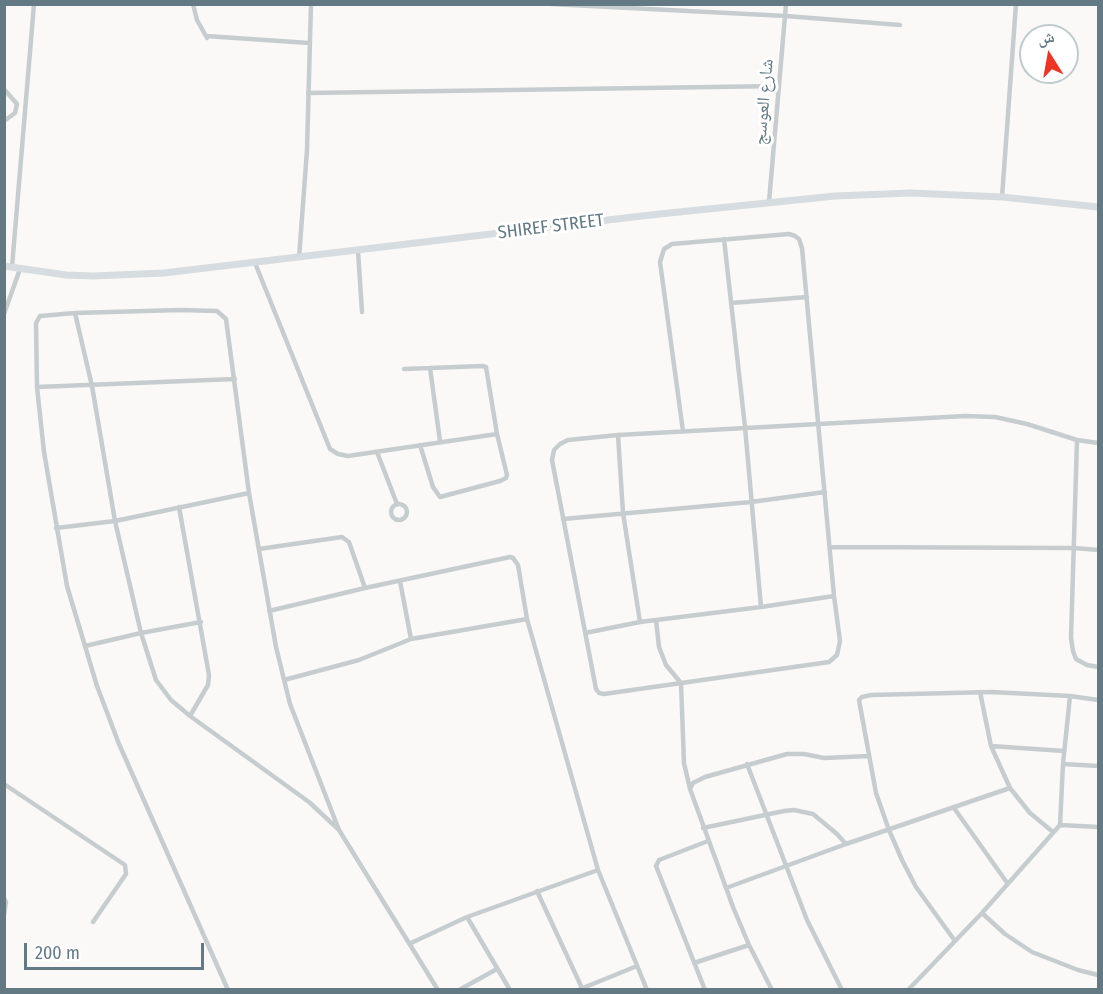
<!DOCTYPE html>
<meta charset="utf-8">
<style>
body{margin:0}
#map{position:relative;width:1103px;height:994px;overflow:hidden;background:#faf9f7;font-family:"Fira Sans Condensed","Noto Naskh Arabic",sans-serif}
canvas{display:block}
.frame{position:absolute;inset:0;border:6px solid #637a84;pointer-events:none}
.north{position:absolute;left:1019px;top:24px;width:60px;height:60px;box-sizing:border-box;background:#fff;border:2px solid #c1cace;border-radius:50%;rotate:349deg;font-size:16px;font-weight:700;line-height:24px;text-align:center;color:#637a84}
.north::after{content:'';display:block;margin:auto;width:21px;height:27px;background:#ee3523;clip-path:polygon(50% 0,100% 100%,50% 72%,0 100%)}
.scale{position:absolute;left:24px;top:943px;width:180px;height:27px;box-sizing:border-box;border:3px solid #637a84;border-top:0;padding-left:8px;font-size:18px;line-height:21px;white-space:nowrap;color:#637a84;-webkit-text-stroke:4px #fff;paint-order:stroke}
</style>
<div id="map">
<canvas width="1103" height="994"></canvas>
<div class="frame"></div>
<div class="north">ش</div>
<div class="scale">200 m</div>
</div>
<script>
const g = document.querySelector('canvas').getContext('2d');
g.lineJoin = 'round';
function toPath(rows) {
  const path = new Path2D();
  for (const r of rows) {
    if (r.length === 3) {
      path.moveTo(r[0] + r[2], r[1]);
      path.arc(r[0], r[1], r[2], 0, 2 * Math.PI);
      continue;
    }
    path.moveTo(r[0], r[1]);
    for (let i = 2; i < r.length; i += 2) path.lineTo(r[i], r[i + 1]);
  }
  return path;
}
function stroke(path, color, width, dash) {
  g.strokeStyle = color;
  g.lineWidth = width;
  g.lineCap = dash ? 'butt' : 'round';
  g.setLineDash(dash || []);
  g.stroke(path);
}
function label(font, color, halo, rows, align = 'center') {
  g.font = font + ' "Fira Sans Condensed","Noto Naskh Arabic",sans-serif';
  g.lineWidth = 6;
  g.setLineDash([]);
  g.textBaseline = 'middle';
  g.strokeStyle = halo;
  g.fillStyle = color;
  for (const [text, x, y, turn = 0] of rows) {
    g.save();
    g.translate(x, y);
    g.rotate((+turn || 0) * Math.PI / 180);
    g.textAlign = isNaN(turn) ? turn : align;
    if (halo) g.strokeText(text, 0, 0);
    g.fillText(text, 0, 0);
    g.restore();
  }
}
stroke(toPath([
 [193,4,197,20,207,38],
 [551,4,786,16,900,25],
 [206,36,309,43],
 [4,89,17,104,15,113,4,121],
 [308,93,779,86],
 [1002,197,1016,4],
 [769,202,786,4],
 [724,239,745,427,761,607],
 [358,251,362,312],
 [299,258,307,150,311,4],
 [255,263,330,449,338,454,348,456,497,434],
 [12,267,34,4],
 [731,303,807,297],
 [75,313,92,386,115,521,141,633,156,680,171,700,190,716,309,802,338,829],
 [4,314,20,269],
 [430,368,440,441],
 [404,369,482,366,486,367,497,434,507,475,506,478,500,481,440,497,433,487,420,445],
 [37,387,235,379],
 [618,435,568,440,560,444,554,450,552,460,596,689,599,693,604,694,829,662,837,655,840,641,834,596,802,248,799,239,795,236,789,234,672,244,664,249,660,262,683,431],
 [1077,440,1071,638,1073,651,1076,659,1087,665,1098,667],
 [377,452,397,504],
 [399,512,8],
 [179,507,209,675,208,685,190,716],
 [563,519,751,502,825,492],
 [56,528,115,521,249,493],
 [830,547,1074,548,1098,550],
 [259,549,342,537,349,542,365,588],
 [400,581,411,639],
 [269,611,365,588,510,557,513,558,518,565,527,619,598,870],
 [656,620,659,647,666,665,681,683,684,763,690,789],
 [640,622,623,513,618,435,965,416,995,417,1027,424,1077,440,1098,443],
 [585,633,640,622,761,607,834,596],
 [85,646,141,633,201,622],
 [284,680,359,660,411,639,527,619],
 [980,692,991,746,1010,788,1030,813,1053,832],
 [991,746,1064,751],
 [747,764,807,920,842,990],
 [1063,764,1098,766],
 [4,784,125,865,126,874,93,922],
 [954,808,1008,884],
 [1060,825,1098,827],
 [703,828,784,811,794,810,813,814,837,834,846,844],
 [726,888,846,844,1010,788],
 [537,891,582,988],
 [4,898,6,902,4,915],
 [982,913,1005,934,1032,952,1078,970,1098,975],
 [467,917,510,990],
 [955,941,916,887,902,860,889,830,876,793,859,700,862,697,871,695,991,692,1070,696,1098,700],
 [411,943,467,917,598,870,647,990],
 [694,963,749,945],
 [228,990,119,744,97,686,67,586,44,452,37,387,36,323,40,316,75,313,180,310,217,311,226,319,249,493,276,647,290,704,339,830,438,990],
 [459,990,497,969],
 [578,990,637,966],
 [705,990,656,866,659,860,708,841],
 [772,990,749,945,733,907,690,789,693,783,705,777,787,754,804,754,824,758,869,756],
 [908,990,982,913,1060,825,1063,764,1070,696]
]), '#c7cccf', 4.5);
stroke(toPath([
 [4,266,66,275,93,276,164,273,650,215,835,196,911,193,1002,197,1098,207]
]), '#d6dcdf', 7);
label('18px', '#637a84', '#fff', [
 ["شارع العوسج",764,102,-85],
 ["SHIREF STREET",551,227,-7]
]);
</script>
